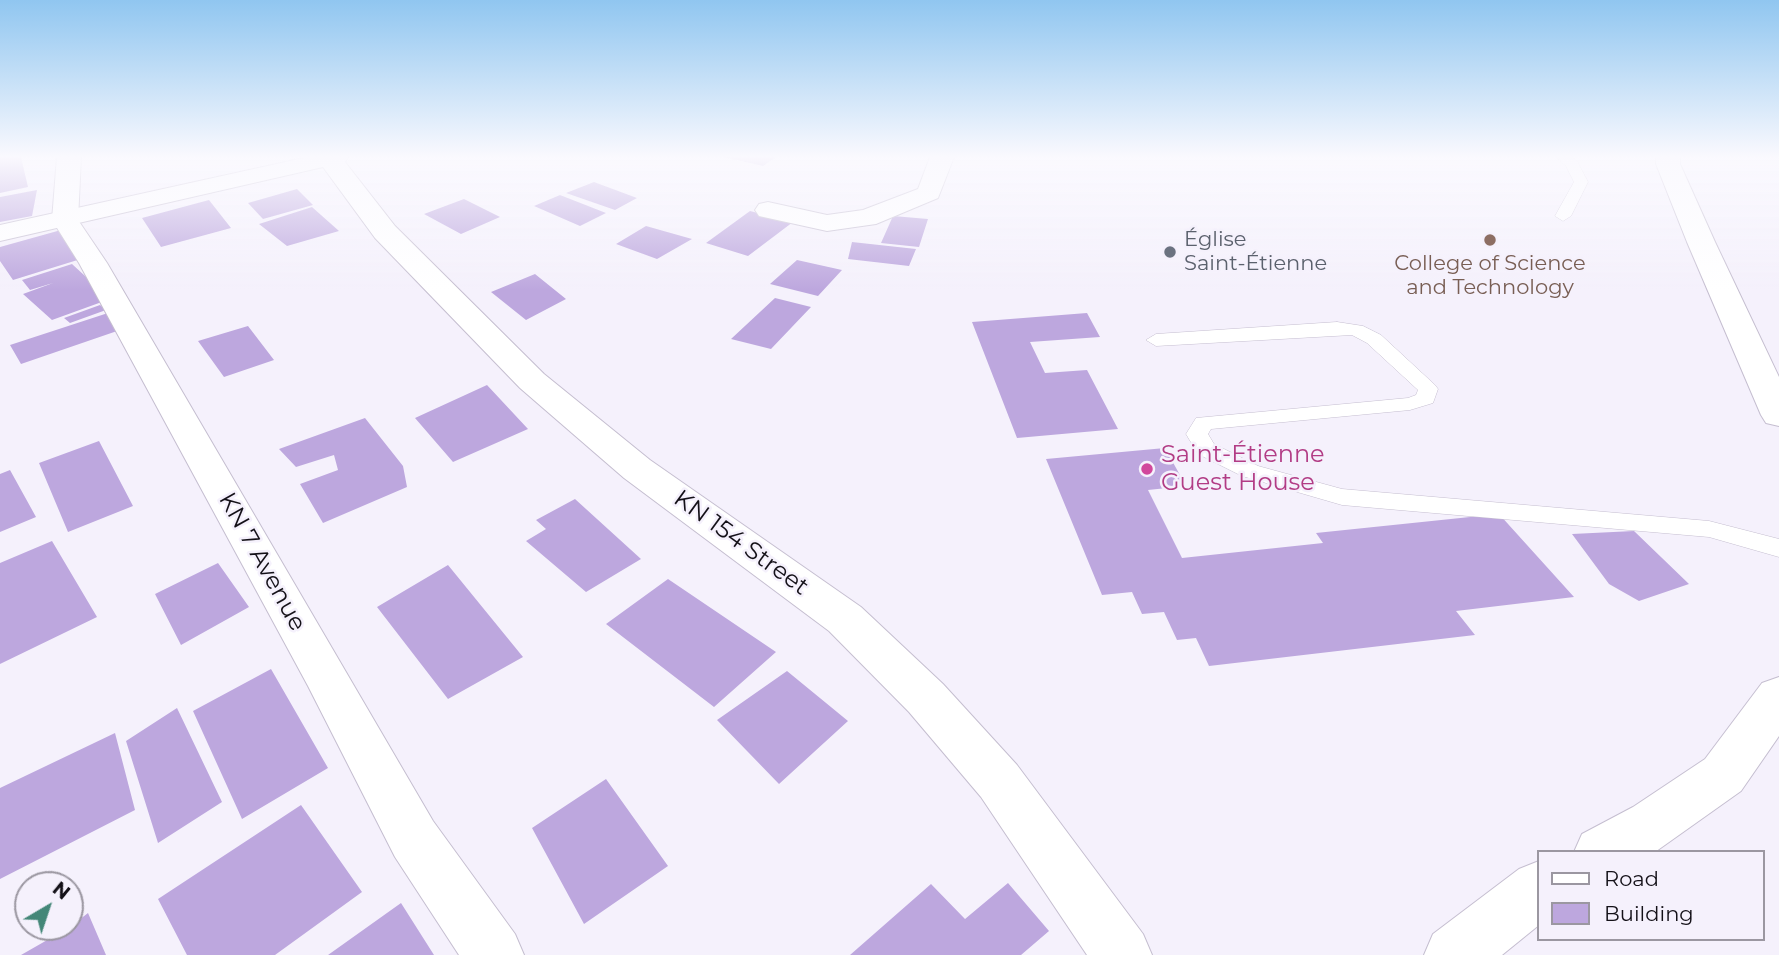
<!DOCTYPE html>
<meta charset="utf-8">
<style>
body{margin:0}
#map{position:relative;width:1779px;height:955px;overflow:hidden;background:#f5f1fc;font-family:Montserrat,sans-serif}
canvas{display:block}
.legend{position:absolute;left:1537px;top:850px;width:228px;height:91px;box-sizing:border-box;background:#f5f1fc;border:2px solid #9b97a1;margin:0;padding:9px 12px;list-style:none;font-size:21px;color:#141118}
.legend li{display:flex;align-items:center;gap:14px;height:35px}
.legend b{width:35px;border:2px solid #9b97a1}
.north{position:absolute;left:14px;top:871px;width:70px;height:70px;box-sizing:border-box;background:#f5f1fc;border:2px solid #9b97a1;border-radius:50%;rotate:39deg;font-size:19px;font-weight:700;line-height:28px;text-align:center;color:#141118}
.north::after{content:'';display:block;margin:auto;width:24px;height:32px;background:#448778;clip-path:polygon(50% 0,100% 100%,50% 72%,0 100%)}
</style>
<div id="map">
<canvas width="1779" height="955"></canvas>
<ul class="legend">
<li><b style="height:9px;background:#fff"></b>Road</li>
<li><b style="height:19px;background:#bda7de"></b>Building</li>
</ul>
<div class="north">N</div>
</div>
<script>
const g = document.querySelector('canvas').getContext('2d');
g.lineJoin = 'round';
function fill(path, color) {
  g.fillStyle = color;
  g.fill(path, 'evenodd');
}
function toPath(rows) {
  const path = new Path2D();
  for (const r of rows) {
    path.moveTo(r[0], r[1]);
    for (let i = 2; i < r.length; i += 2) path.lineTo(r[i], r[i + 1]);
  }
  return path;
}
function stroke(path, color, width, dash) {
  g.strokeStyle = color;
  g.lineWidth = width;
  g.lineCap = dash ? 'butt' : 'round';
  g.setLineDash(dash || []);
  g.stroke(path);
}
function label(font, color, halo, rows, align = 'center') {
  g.font = font + ' Montserrat,sans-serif';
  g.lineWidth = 5;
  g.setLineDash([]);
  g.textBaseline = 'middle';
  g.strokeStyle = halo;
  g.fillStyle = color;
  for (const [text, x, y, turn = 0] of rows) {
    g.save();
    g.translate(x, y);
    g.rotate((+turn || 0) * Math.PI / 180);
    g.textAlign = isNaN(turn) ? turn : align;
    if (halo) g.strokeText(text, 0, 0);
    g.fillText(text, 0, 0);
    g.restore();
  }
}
fill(toPath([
 [0,157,21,157,28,187,0,193],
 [724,157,776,157,763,166],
 [594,182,637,198,615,210,566,193],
 [297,189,313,205,263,219,248,203],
 [37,190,32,216,0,222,0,197],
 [560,195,606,213,580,226,534,206],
 [464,199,500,217,461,234,424,214],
 [209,200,231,228,161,247,142,218],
 [312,207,339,231,287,246,259,224],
 [750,211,793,222,748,256,706,243],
 [893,216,928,219,919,247,881,243],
 [646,226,692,239,657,259,616,244],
 [61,230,84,258,13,280,0,261,0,247],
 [852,242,916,249,909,266,848,259],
 [797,260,842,270,818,296,770,284],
 [72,264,110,299,52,320,23,294,53,283,30,290,22,280],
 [535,274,566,299,526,320,491,292],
 [775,298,811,307,771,349,731,339],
 [100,305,106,310,70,323,64,318],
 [108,313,120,330,21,364,10,345],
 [1087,313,1100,337,1030,342,1045,373,1087,370,1118,429,1017,438,972,322],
 [248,326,274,360,224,377,198,341],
 [487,385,528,429,453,462,415,418],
 [365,418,403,466,407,487,323,523,300,484,338,470,334,455,296,467,279,449],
 [99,441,133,506,68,532,39,463],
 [1165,448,1186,486,1148,490,1182,558,1323,543,1316,533,1499,514,1574,597,1456,611,1475,635,1209,666,1196,638,1177,640,1164,612,1142,614,1132,592,1102,595,1046,459],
 [10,470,36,517,0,532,0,474],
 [575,499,641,559,586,592,526,541,546,529,536,520],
 [1634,531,1689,584,1639,601,1609,584,1572,534],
 [52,541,97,617,0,664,0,563],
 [218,563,249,607,181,645,155,594],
 [448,565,523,657,448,699,377,607],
 [668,579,776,652,714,707,606,624],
 [271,669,328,768,242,819,193,711],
 [787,671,848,721,779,784,717,720],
 [177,708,222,802,158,843,126,741],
 [115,733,135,810,0,879,0,788],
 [606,779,668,866,584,924,532,828],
 [301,805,362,892,275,955,187,955,158,899],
 [1008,883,1049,931,1021,955,850,955,931,884,965,919],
 [401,903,434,955,328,955],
 [88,913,106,955,21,955,70,927]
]), '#bda7de');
const service = toPath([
 [1556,157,1571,157,1577,161,1588,182,1571,216,1563,221,1555,216,1574,182,1566,166,1556,157],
 [1337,322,1363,326,1381,335,1435,385,1438,389,1433,403,1410,410,1211,429,1208,434,1214,444,1258,466,1342,489,1709,521,1779,539,1779,557,1709,537,1342,505,1242,476,1198,454,1186,434,1196,418,1408,398,1416,395,1418,390,1367,343,1352,335,1156,346,1146,340,1156,334,1337,322]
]);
const minor = toPath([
 [308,157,348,157,345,162,395,226,544,374,650,460,861,607,943,684,1017,765,1143,934,1152,955,1087,955,981,797,909,712,829,631,624,478,520,388,375,238,323,167,0,241,0,225,308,157],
 [930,157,954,157,938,198,876,224,827,231,759,216,755,210,759,204,768,202,827,215,863,210,918,189,930,157]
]);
const tertiary = toPath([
 [57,157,81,157,78,220,107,263,433,821,515,934,524,955,459,955,395,857,308,686,79,263,52,220,57,157],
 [1656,157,1680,157,1680,164,1715,242,1779,377,1779,426,1766,423,1761,415,1687,242,1656,164,1656,157],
 [1779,677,1779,736,1741,791,1655,852,1574,852,1582,834,1633,807,1705,759,1762,683,1779,677],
 [1539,861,1539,925,1502,955,1424,955,1433,934,1519,869,1539,861]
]);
stroke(service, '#c5bed0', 1);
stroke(minor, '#c5bed0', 2);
stroke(tertiary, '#c5bed0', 2);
fill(service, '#fff');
fill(minor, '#fff');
fill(tertiary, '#fff');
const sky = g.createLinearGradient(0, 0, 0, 290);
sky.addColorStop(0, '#90c6f0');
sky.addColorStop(0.54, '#faf9fe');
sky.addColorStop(1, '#faf9fe00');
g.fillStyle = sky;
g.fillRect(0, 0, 1779, 290);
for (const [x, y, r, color] of [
 [1490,240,7,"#8d6e63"],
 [1170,252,7,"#6b7280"],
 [1147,469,7,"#d1479c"]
]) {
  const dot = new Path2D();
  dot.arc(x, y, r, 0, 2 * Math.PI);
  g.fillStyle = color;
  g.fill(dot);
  stroke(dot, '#f5f1fc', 2.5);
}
label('21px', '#5b616d', '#f5f1fc', [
 ["Église",1184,240],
 ["Saint-Étienne",1184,264]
], 'left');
label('21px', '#785e54', '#f5f1fc', [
 ["College of Science",1490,264],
 ["and Technology",1490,288]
]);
label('24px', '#b23c85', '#f5f1fc', [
 ["Saint-Étienne",1161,455],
 ["Guest House",1161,483]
], 'left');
label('24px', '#141118', '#f5f1fc', [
 ["KN 154 Street",741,543,36],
 ["KN 7 Avenue",262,562,61]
]);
</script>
